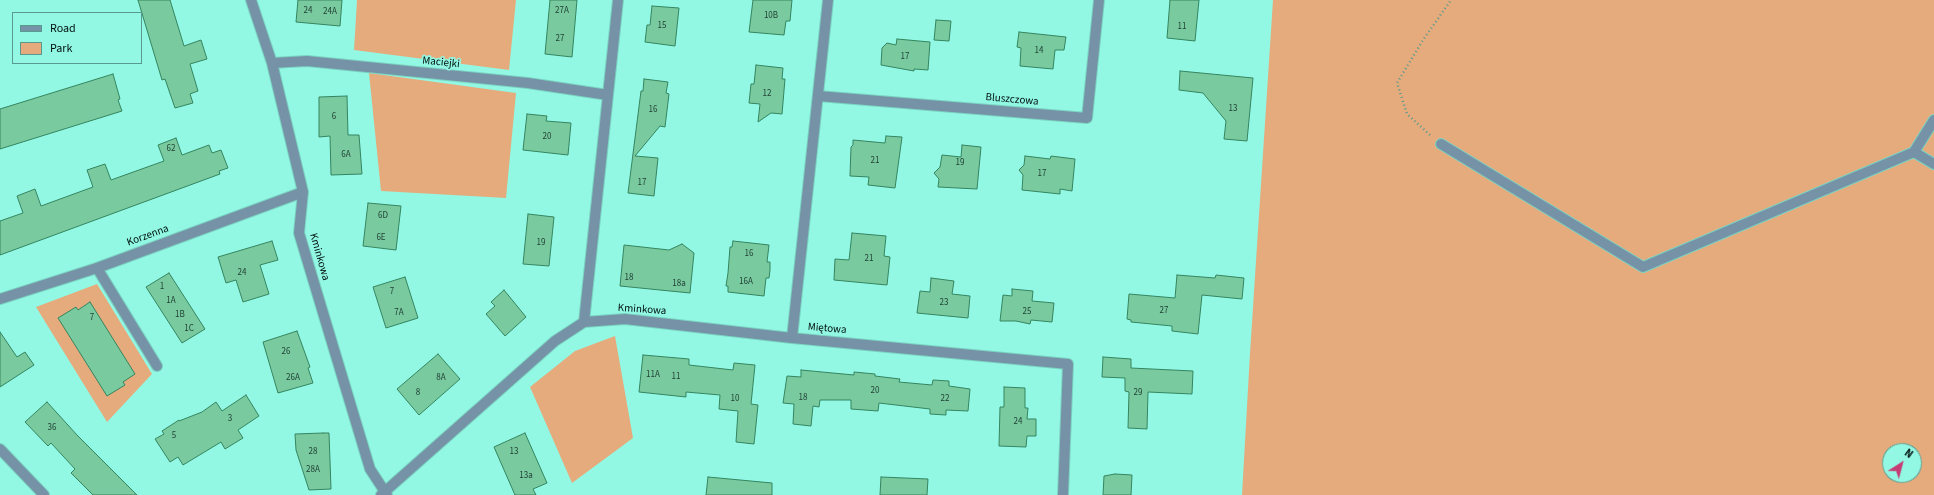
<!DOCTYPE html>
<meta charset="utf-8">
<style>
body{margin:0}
#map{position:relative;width:1934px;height:495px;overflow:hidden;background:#92f8e4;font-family:"Source Sans 3",sans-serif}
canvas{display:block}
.legend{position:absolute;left:12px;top:12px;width:130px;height:52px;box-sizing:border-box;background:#92f8e4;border:1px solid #589b8e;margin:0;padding:5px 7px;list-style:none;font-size:12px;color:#00100d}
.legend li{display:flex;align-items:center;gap:8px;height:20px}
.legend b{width:20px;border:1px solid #589b8e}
.north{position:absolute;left:1882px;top:443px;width:40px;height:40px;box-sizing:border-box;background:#92f8e4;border:1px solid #589b8e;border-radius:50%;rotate:36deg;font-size:11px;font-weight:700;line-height:16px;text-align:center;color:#00100d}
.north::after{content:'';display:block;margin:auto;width:14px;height:18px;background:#c63c74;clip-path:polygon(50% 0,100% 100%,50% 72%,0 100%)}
</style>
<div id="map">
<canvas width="1934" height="495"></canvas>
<ul class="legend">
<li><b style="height:5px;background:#7692a7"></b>Road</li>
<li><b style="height:11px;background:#e5ab7d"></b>Park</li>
</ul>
<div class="north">N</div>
</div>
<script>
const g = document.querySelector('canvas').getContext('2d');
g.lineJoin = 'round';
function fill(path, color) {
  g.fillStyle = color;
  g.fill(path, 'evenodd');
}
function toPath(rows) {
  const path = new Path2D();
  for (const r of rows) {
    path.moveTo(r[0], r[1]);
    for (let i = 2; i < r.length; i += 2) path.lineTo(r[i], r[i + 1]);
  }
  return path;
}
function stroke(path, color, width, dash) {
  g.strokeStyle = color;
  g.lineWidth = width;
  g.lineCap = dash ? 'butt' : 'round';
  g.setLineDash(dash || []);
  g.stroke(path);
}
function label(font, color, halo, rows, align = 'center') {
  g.font = font + ' "Source Sans 3",sans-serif';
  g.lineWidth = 3.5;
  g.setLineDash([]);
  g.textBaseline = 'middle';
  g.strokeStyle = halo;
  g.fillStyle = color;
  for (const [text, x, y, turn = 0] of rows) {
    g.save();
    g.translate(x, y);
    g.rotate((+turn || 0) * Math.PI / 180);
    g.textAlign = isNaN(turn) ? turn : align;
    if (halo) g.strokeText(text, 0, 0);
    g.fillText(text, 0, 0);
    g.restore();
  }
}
fill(toPath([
 [357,0,516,0,509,70,354,50],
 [1273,0,1934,0,1934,495,1242,495,1250,353],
 [1890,451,1914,451,1914,475,1890,475],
 [369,73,516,93,506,198,381,191],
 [97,284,152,374,107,422,36,307],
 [615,336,633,438,572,483,530,387,575,351]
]), '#e5ab7d');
const building = toPath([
 [138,0,170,0,184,46,201,40,207,59,190,64,198,91,190,94,193,103,175,108,165,79,162,80,138,0],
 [298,0,342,0,340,26,296,22,298,0],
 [550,0,577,0,572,57,545,54,550,0],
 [753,0,792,0,790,21,786,21,784,35,749,32,753,0],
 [1170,0,1199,0,1195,41,1167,38,1170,0],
 [652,6,679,8,675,46,645,42,647,25,650,25,652,6],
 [936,20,951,21,949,41,934,40,936,20],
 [1019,32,1066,37,1064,50,1055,50,1053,69,1020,66,1021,48,1017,47,1019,32],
 [897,39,930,42,928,70,914,69,914,71,881,65,882,48,887,43,896,45,897,39],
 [756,65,783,68,782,79,785,79,782,114,771,113,758,122,760,104,749,103,751,84,754,84,756,65],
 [1180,71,1253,78,1247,141,1224,139,1226,121,1203,93,1179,90,1180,71],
 [113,74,120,99,118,100,122,111,0,149,0,109,113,74],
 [644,79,668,82,666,93,669,94,665,127,660,126,635,156,658,158,654,196,628,193,641,91,643,91,644,79],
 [347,96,348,135,359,135,362,174,331,175,330,136,319,137,319,97,347,96],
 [527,114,547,116,546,121,571,123,568,155,523,150,527,114],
 [886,136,902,137,895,188,868,185,869,177,850,176,851,147,853,145,853,140,885,143,886,136],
 [176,138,182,155,209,145,212,153,221,150,228,168,219,171,220,174,0,255,0,221,23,213,17,196,35,189,41,206,93,187,87,170,105,164,111,180,164,161,158,145,176,138],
 [962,145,981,147,977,189,938,187,939,179,934,173,940,167,942,155,961,157,962,145],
 [1025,156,1050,159,1051,156,1075,159,1072,191,1060,189,1060,194,1022,190,1023,175,1019,170,1024,165,1025,156],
 [368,203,401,206,396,250,363,246,368,203],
 [528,214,554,217,549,266,523,264,528,214],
 [852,233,886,236,884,256,890,257,887,285,834,280,835,259,849,260,852,233],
 [272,241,278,260,260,265,269,294,243,302,236,280,226,283,218,257,272,241],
 [733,241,769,245,767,262,770,262,770,270,769,278,766,278,764,296,728,292,728,286,726,286,728,273,730,247,732,247,733,241],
 [682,244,694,253,690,293,620,286,624,245,669,250,682,244],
 [169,273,205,329,182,343,146,287,169,273],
 [1177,275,1215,278,1216,275,1244,278,1242,299,1202,295,1198,334,1172,331,1172,326,1131,322,1131,320,1127,319,1129,294,1175,298,1177,275],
 [405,277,418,318,386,328,373,287,405,277],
 [931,278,954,281,952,294,970,296,968,318,917,313,920,291,930,292,931,278],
 [1012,289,1033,291,1032,301,1054,303,1052,322,1031,320,1030,324,1016,321,1000,321,1003,295,1012,296,1012,289],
 [504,290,526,317,505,336,486,314,495,306,491,302,504,290],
 [90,302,135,374,123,382,125,385,107,396,58,318,76,307,78,310,90,302],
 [297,331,310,367,308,368,313,383,278,393,263,342,297,331],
 [0,332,17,357,25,352,34,365,0,387,0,332],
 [438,354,460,379,419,415,397,389,438,354],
 [643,355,689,359,689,365,733,370,734,363,755,365,751,404,758,405,754,444,736,442,738,411,719,409,720,395,686,392,686,397,639,392,643,355],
 [1103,357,1131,359,1131,368,1193,371,1192,394,1148,392,1147,429,1128,428,1129,392,1125,391,1125,378,1102,377,1103,357],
 [801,370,854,375,854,372,875,374,875,376,900,379,899,382,932,385,933,380,949,381,949,386,970,389,968,411,946,410,946,415,930,414,930,409,879,403,878,411,851,409,851,400,820,400,819,407,813,406,811,426,793,424,794,404,783,403,787,376,801,377,801,370],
 [1004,387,1025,388,1025,408,1028,408,1027,419,1036,419,1036,436,1027,436,1026,447,999,446,1000,407,1004,407,1004,387],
 [246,395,259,416,238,430,243,438,225,449,221,442,183,465,178,457,170,462,155,439,164,434,162,431,179,420,179,421,202,412,216,402,222,411,246,395],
 [47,402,77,435,137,495,93,495,71,473,75,469,51,443,48,446,25,422,47,402],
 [323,433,329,433,331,489,309,490,296,450,295,434,323,433],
 [525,433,547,483,533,489,536,495,515,495,494,447,525,433],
 [1115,474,1132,475,1131,495,1103,495,1104,476,1115,474],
 [708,477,772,483,772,495,706,495,708,477],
 [881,477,928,479,927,495,880,495,881,477]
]);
fill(building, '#7acaa0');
stroke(building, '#34855f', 1);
const lane = toPath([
 [1441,144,1643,267,1914,152,1934,164],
 [1914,152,1934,120],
 [97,268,157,366]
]);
const street = toPath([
 [251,0,272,63,303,192,299,233,370,469,387,495],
 [828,0,792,338,1068,364,1063,495],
 [272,63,307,61,528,83,608,95],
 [818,96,1087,118,1099,0],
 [0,299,97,268,303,192],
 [584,322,618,0],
 [0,449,44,495],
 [381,495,555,341,584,322,625,319,792,338]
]);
stroke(lane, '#7bd3c2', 12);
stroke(street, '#7bd3c2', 12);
stroke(toPath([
 [1430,135,1407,114,1397,83,1423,40,1451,0]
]), '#579a8c', 2.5, [1, 3]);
stroke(lane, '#7692a7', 10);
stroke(street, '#7692a7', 10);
label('9px', '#1e3e32', null, [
 ["24",308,11],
 ["27A",562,11],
 ["24A",330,12],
 ["10B",771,16],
 ["15",662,26],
 ["11",1182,27],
 ["27",560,39],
 ["14",1039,51],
 ["17",905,57],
 ["12",767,94],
 ["13",1233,109],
 ["16",653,110],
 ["6",334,117],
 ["20",547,137],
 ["62",171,149],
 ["6A",346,155],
 ["21",875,161],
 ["19",960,163],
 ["17",1042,174],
 ["17",642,183],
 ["6D",383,216],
 ["6E",381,238],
 ["19",541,243],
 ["16",749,254],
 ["21",869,259],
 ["24",242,273],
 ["18",629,278],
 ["16A",746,282],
 ["18a",679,284],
 ["1",162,287],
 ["7",392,292],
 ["1A",171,301],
 ["23",944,303],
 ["27",1164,311],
 ["25",1027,312],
 ["7A",399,313],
 ["1B",180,315],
 ["7",92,318],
 ["1C",189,329],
 ["26",286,352],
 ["11A",653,375],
 ["11",676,377],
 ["26A",293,378],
 ["8A",441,378],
 ["20",875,391],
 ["8",418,393],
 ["29",1138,393],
 ["18",803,398],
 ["10",735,399],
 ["22",945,399],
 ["3",230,419],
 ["24",1018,422],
 ["36",52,428],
 ["5",174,436],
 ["28",313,452],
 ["13",514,452],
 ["28A",313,470],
 ["13a",526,476]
]);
label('11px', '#00100d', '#92f8e4', [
 ["Maciejki",441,63,6],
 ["Bluszczowa",1012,100,5],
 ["Korzenna",148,236,-20],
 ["Kminkowa",319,257,74],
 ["Kminkowa",642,310,4],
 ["Miętowa",827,329,5]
]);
</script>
